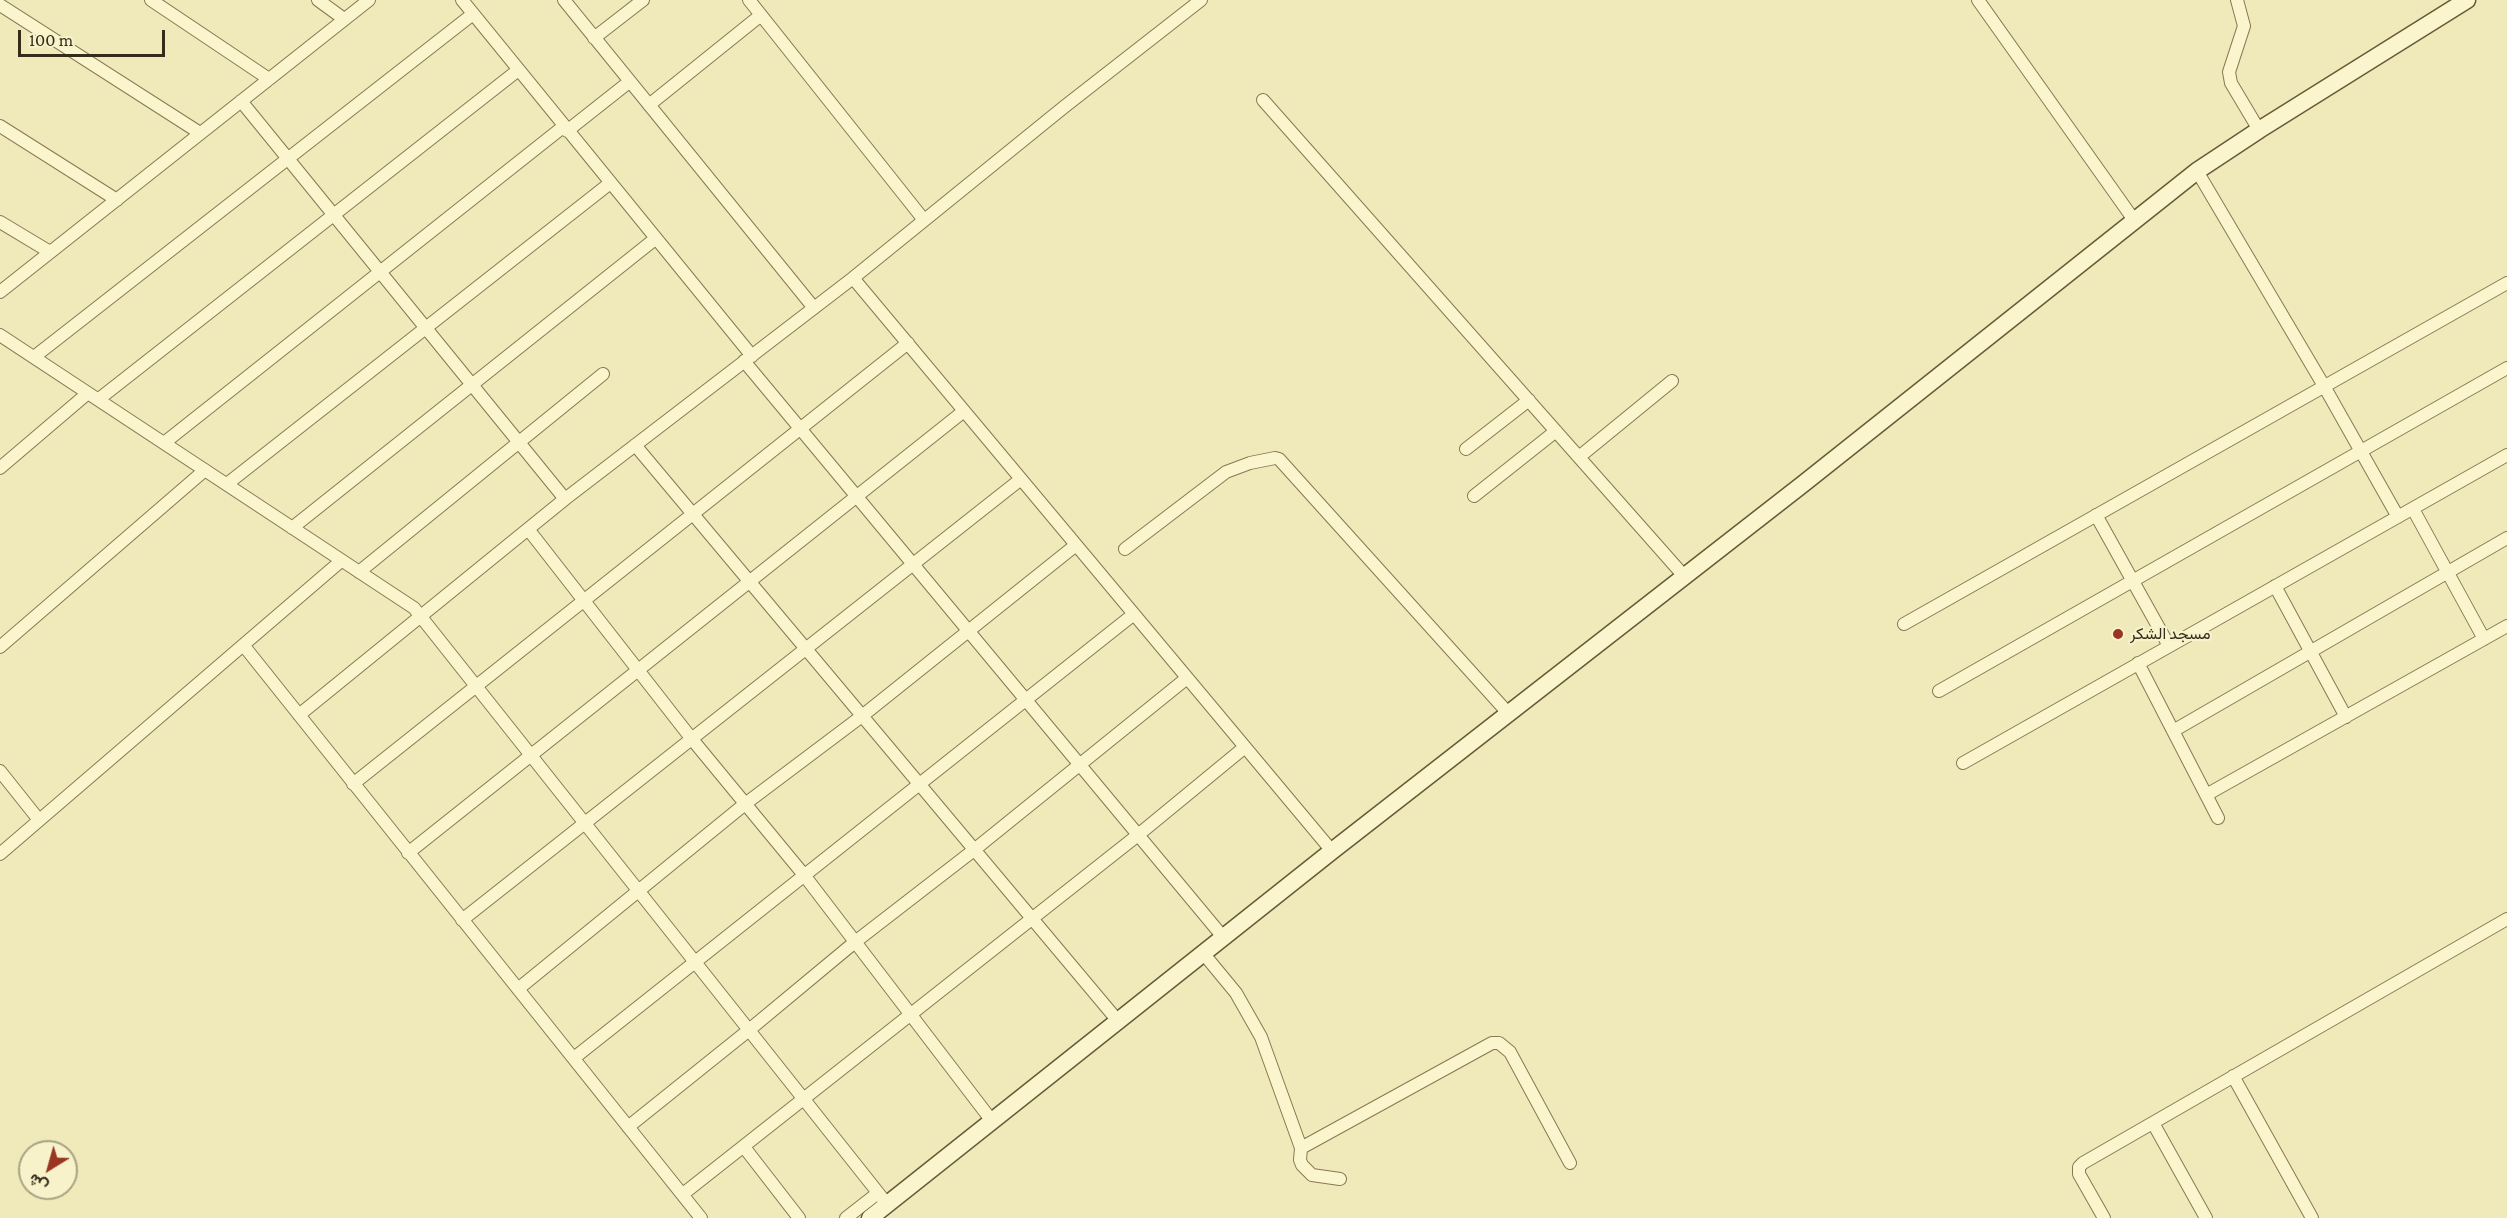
<!DOCTYPE html>
<meta charset="utf-8">
<style>
body{margin:0}
#map{position:relative;width:2507px;height:1218px;overflow:hidden;background:#f0e9ba;font-family:"Crimson Pro",Vazirmatn,serif}
canvas{display:block}
.north{position:absolute;left:18px;top:1140px;width:60px;height:60px;box-sizing:border-box;background:#f7f2ca;border:2px solid #a9a384;border-radius:50%;rotate:217deg;font-size:16px;font-weight:700;line-height:24px;text-align:center;color:#352c1a}
.north::after{content:'';display:block;margin:auto;width:21px;height:27px;background:#993521;clip-path:polygon(50% 0,100% 100%,50% 72%,0 100%)}
.scale{position:absolute;left:18px;top:30px;width:147px;height:27px;box-sizing:border-box;border:3px solid #352c1a;border-top:0;padding-left:8px;font-size:18px;line-height:21px;white-space:nowrap;color:#352c1a;-webkit-text-stroke:4px #f7f2ca;paint-order:stroke}
</style>
<div id="map">
<canvas width="2507" height="1218"></canvas>
<div class="north">ش</div>
<div class="scale">100 m</div>
</div>
<script>
const g = document.querySelector('canvas').getContext('2d');
g.lineJoin = 'round';
function toPath(rows) {
  const path = new Path2D();
  for (const r of rows) {
    path.moveTo(r[0], r[1]);
    for (let i = 2; i < r.length; i += 2) path.lineTo(r[i], r[i + 1]);
  }
  return path;
}
function stroke(path, color, width, dash) {
  g.strokeStyle = color;
  g.lineWidth = width;
  g.lineCap = dash ? 'butt' : 'round';
  g.setLineDash(dash || []);
  g.stroke(path);
}
function label(font, color, halo, rows, align = 'center') {
  g.font = font + ' "Crimson Pro",Vazirmatn,serif';
  g.lineWidth = 4.5;
  g.setLineDash([]);
  g.textBaseline = 'middle';
  g.strokeStyle = halo;
  g.fillStyle = color;
  for (const [text, x, y, turn = 0] of rows) {
    g.save();
    g.translate(x, y);
    g.rotate((+turn || 0) * Math.PI / 180);
    g.textAlign = isNaN(turn) ? turn : align;
    if (halo) g.strokeText(text, 0, 0);
    g.fillText(text, 0, 0);
    g.restore();
  }
}
const street = toPath([
 [151,0,269,79],
 [318,0,344,19],
 [462,0,752,356],
 [564,0,814,308],
 [749,0,924,220],
 [1978,0,2134,220],
 [2237,0,2244,26,2229,72,2231,83,2259,130],
 [0,5,200,133],
 [594,38,643,0],
 [1263,100,1684,576],
 [241,101,565,499],
 [649,105,761,15],
 [0,126,117,200],
 [567,131,629,82],
 [2197,171,2324,386,2398,517],
 [0,222,50,252],
 [853,278,1332,851],
 [0,292,369,0],
 [0,335,414,608,887,1204],
 [34,357,473,14],
 [744,361,1223,937],
 [99,399,517,71],
 [164,443,563,127],
 [635,445,1118,1021],
 [1466,449,1529,400],
 [1579,457,1672,381],
 [0,468,88,393],
 [227,484,609,184],
 [1474,496,1556,431],
 [2413,509,2484,639],
 [2096,515,2169,646],
 [292,528,655,239],
 [528,529,691,738,804,875,992,1121],
 [1125,549,1226,472,1250,463,1275,458,1279,459,1508,713],
 [359,572,603,374],
 [2275,586,2346,717],
 [1904,624,2507,283],
 [244,646,701,1218],
 [0,647,205,470],
 [2138,663,2218,818],
 [1939,691,2507,368],
 [299,715,565,499,853,278,1064,107,1201,0],
 [2173,731,2507,538],
 [1963,763,2507,455],
 [0,771,39,820],
 [353,784,908,343],
 [2206,795,2507,626],
 [408,853,964,411],
 [0,854,341,561],
 [462,920,1021,479],
 [1203,953,1236,993,1261,1037,1301,1148,1300,1160,1302,1165,1312,1175,1340,1179],
 [518,989,745,804,862,716,1076,545],
 [574,1058,1134,614],
 [2233,1076,2312,1218],
 [2153,1123,2206,1218],
 [628,1127,749,1030,855,942,974,850,1187,678],
 [744,1147,799,1218],
 [1301,1148,1492,1043,1499,1043,1510,1052,1570,1163],
 [683,1194,1138,835,1245,747],
 [846,1218,878,1193],
 [2104,1218,2079,1174,2079,1167,2083,1163,2507,919]
]);
const secondary = toPath([
 [870,1218,1332,851,1803,484,2197,171,2259,130,2467,0]
]);
stroke(street, '#877854', 14);
stroke(secondary, '#685937', 19);
stroke(street, '#fbf5cd', 12);
stroke(secondary, '#fbf5cd', 16);
for (const [x, y, r, color] of [
 [2118,634,6,"#993521"]
]) {
  const dot = new Path2D();
  dot.arc(x, y, r, 0, 2 * Math.PI);
  g.fillStyle = color;
  g.fill(dot);
  stroke(dot, '#f7f2ca', 2);
}
label('16px', '#352c1a', '#f7f2ca', [
 ["مسجد الشكر",2130,634]
], 'left');
</script>
